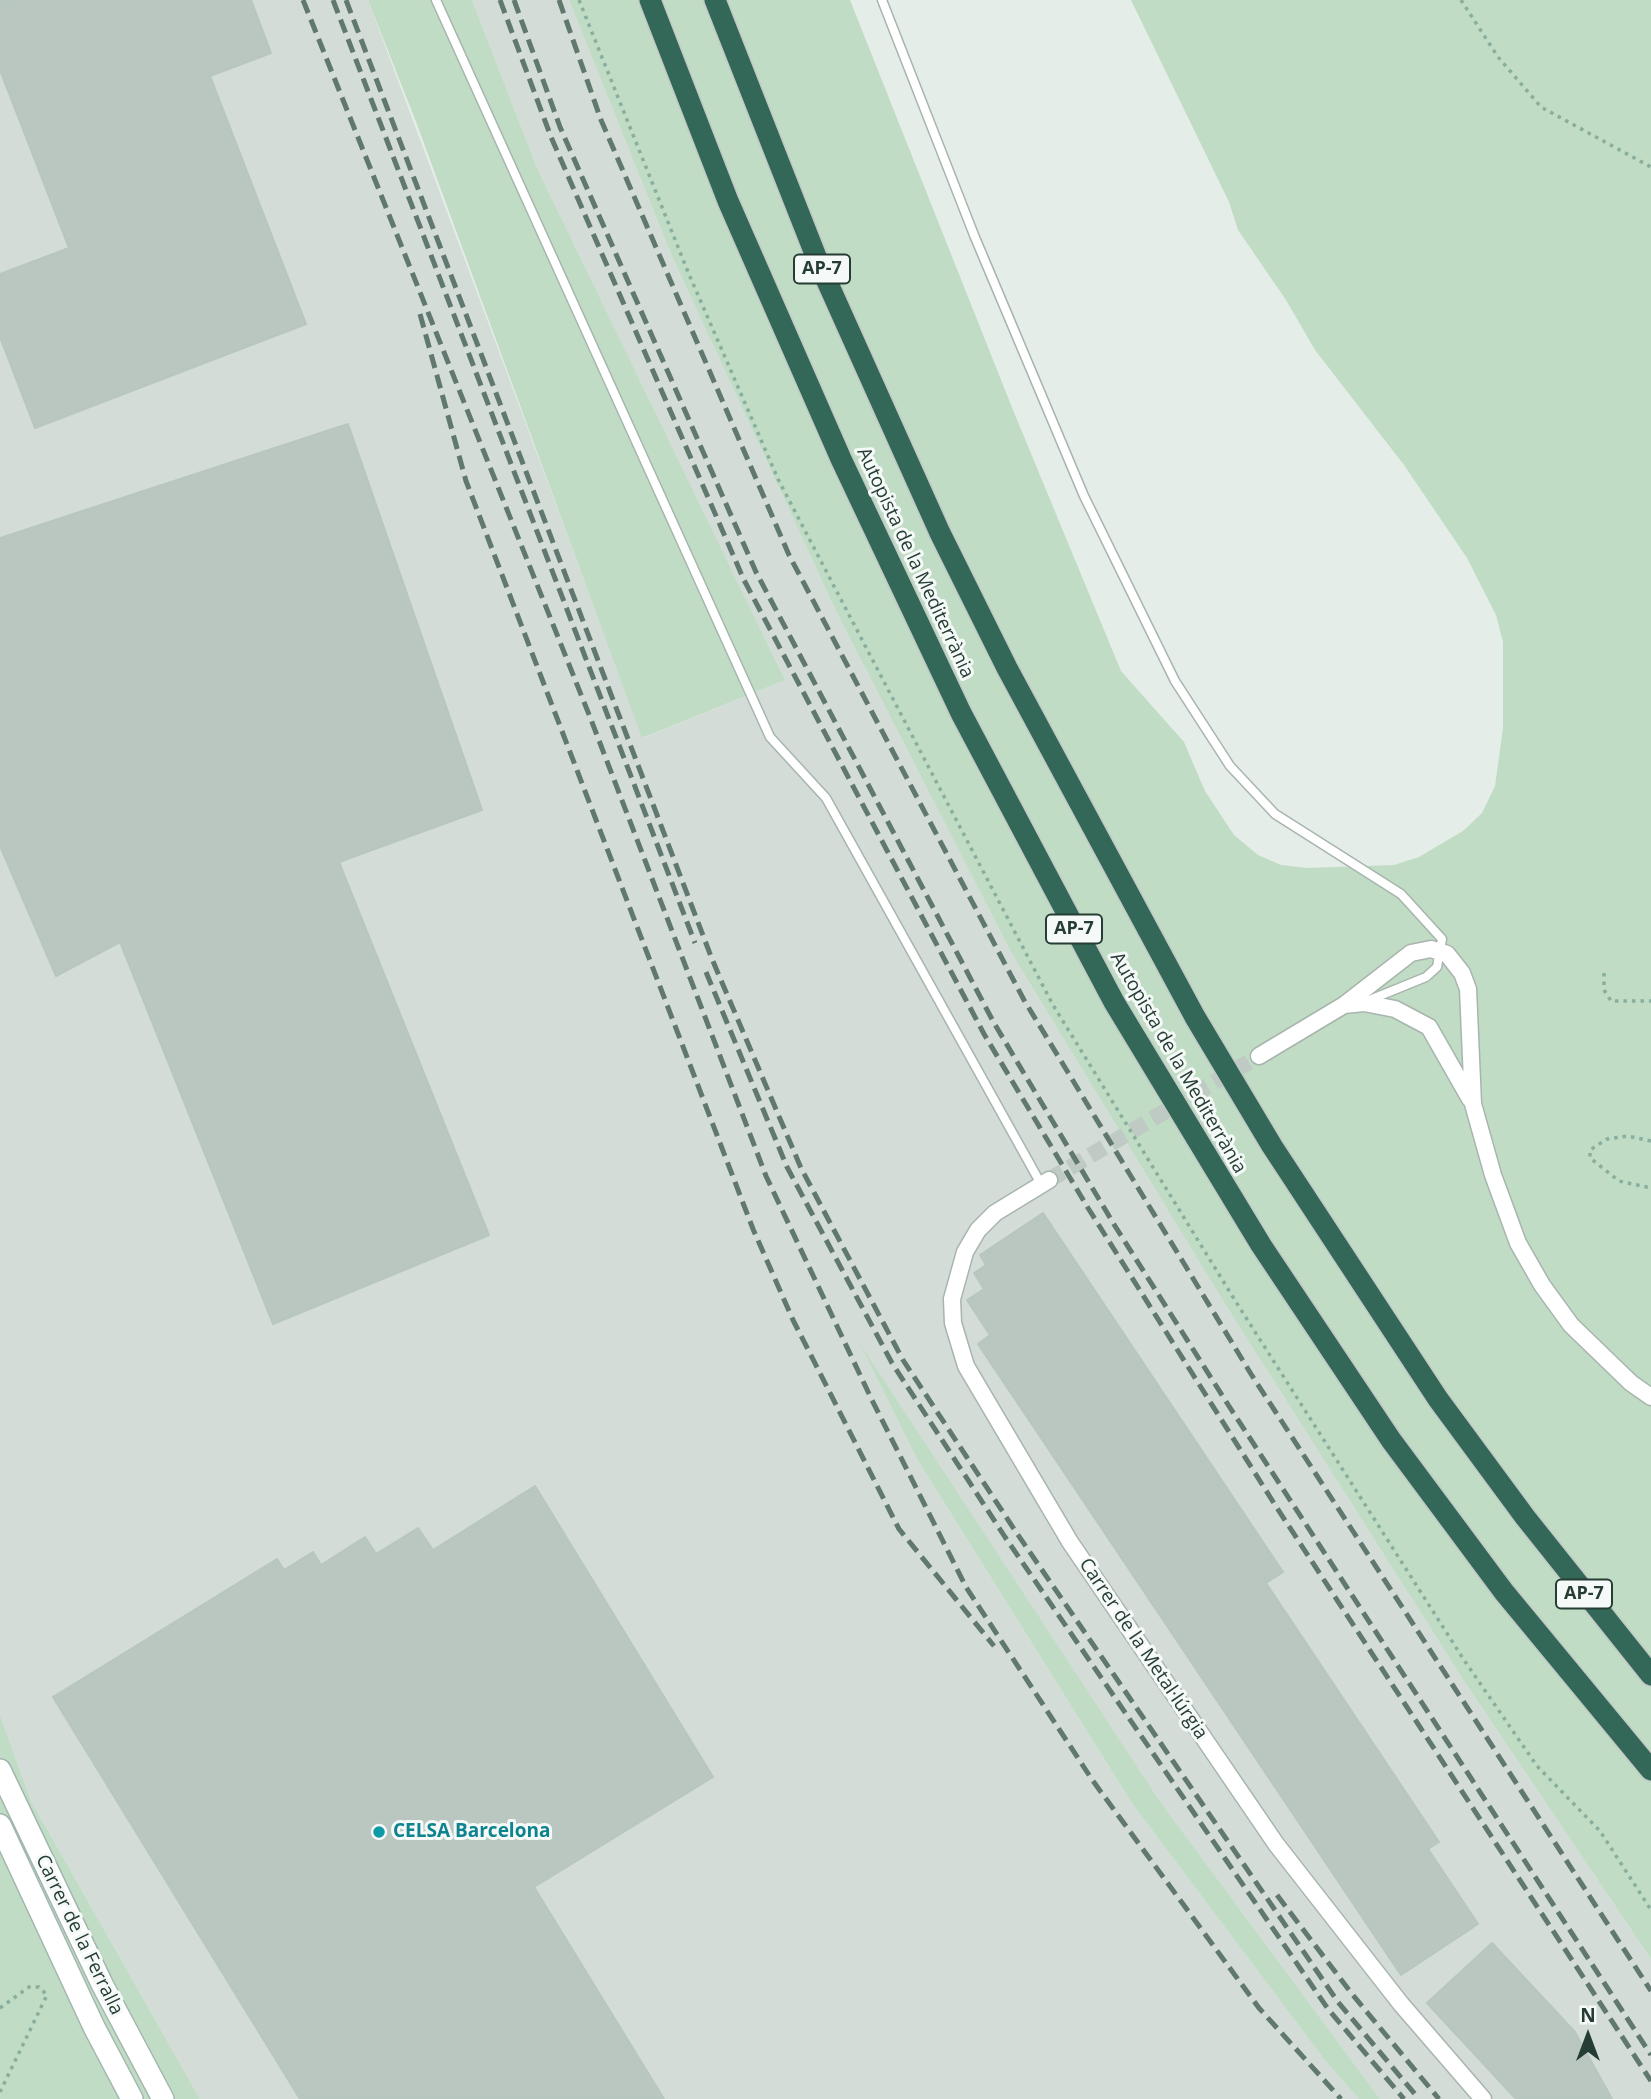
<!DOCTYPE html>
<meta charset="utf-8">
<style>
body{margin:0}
#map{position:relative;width:1651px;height:2099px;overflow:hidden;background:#e5ede8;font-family:"Open Sans",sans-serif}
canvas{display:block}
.north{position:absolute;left:1553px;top:2001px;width:70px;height:70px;-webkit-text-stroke:5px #f5f9f7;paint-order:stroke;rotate:0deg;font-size:19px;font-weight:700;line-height:28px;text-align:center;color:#253d34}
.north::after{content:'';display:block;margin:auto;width:24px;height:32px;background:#253d34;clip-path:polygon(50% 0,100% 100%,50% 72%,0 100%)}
</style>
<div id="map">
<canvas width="1651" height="2099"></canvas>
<div class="north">N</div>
</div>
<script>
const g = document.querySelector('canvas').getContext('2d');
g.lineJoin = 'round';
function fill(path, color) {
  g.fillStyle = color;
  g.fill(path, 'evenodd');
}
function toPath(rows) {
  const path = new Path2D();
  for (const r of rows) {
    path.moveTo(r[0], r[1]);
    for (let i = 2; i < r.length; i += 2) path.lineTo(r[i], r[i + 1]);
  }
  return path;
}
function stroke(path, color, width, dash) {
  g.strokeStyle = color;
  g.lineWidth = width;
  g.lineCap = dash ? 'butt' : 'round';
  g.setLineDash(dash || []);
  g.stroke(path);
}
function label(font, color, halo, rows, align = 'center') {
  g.font = font + ' "Open Sans",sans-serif';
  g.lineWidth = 6;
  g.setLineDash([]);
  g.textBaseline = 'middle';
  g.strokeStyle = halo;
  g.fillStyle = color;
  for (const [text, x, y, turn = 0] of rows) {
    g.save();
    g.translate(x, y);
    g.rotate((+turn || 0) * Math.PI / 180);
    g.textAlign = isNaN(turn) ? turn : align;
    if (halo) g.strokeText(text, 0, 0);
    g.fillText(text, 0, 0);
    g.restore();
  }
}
fill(toPath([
 [0,0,368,0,643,738,785,680,537,168,472,0,569,0,671,254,836,611,1012,954,1225,1304,1466,1684,1651,1959,1651,2099,1380,2099,1159,1800,864,1352,917,1459,1131,1802,1324,2059,1359,2099,200,2099,31,1801,0,1715]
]), '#d3dcd7');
fill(toPath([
 [368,0,472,0,537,168,785,680,642,738,418,127],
 [569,0,850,0,1013,410,1121,671,1184,742,1205,791,1234,835,1258,855,1281,865,1307,868,1394,865,1419,857,1463,831,1482,813,1495,786,1503,728,1503,642,1496,615,1467,558,1404,465,1315,350,1286,300,1238,230,1229,202,1131,0,1651,0,1651,1959,1466,1684,1225,1304,1012,954,836,611,671,254],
 [860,1344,1159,1800,1380,2099,1359,2099,1324,2059,1131,1802,917,1459],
 [0,1715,31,1801,200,2099,0,2099]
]), '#c0dcc4');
const building = toPath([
 [0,0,251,0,271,53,210,76,306,324,35,428,0,337,0,274,69,248,0,70,0,0],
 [348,424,482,810,339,862,489,1235,273,1324,120,942,56,976,0,846,0,538,348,424],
 [1043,1213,1283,1572,1266,1583,1439,1842,1428,1849,1478,1924,1401,1975,978,1344,990,1335,967,1300,984,1289,974,1273,986,1265,980,1255,1043,1213],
 [535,1486,713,1777,534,1887,664,2099,300,2099,53,1697,277,1559,284,1570,313,1552,321,1565,365,1537,376,1554,418,1528,433,1550,535,1486],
 [1492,1943,1575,2032,1612,2099,1516,2099,1427,2003,1492,1943]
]);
fill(building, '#bac7c1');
stroke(building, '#b7c6be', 2);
stroke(toPath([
 [1049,1180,1259,1056]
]), '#bfcac4', 16, [16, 8]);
const lane = toPath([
 [436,0,770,737,826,798,1041,1184],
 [882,0,974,235,1084,496,1175,681,1230,766,1275,814,1401,894,1442,939,1437,967,1426,977,1367,1001]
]);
const street = toPath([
 [1344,1005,1364,1003,1395,1009,1429,1027,1470,1099],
 [1259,1056,1344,1005,1411,953,1431,949,1447,954,1462,973,1468,989,1473,1104,1493,1175,1518,1243,1542,1285,1571,1325,1631,1383,1651,1397],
 [1049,1180,995,1213,978,1230,965,1252,952,1299,953,1323,966,1366,1070,1542,1276,1844,1401,2004,1483,2099]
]);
const secondary = toPath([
 [0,1770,102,1984,163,2099],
 [0,1825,94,2027,132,2099]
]);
const highway = toPath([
 [650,0,728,201,841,459,961,713,1114,1002,1261,1245,1391,1440,1504,1592,1651,1770],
 [715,0,817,259,940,533,1007,668,1195,1017,1272,1146,1438,1399,1525,1517,1651,1675]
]);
stroke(lane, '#a8b5ae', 11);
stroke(street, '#a8b5ae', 19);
stroke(secondary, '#a4b7af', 24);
stroke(highway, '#c2c9c6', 24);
stroke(toPath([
 [579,0,688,272,778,479,1053,1005,1236,1302,1464,1660,1537,1766,1600,1831,1651,1910],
 [1461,0,1498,57,1541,107,1651,167],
 [1604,973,1604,990,1611,1001,1651,1001],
 [1651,1141,1627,1136,1607,1139,1590,1150,1590,1158,1619,1181,1651,1188],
 [0,2008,29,1987,39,1987,47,1995,0,2092]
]), '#88ae9e', 3.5, [3.5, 5]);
stroke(lane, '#fff', 8);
stroke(street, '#fff', 16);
stroke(secondary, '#fff', 21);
stroke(highway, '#336757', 21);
stroke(toPath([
 [303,0,590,717,766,1176,871,1398,966,1587,1093,1781,1259,2008,1341,2099],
 [333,0,695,943],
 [346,0,712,959,801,1168,903,1360,1016,1532,1338,2002,1419,2099],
 [500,0,551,137,744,580,984,1034,1088,1208,1277,1508,1651,2081],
 [514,0,560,127,756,572,994,1023,1115,1226,1227,1403,1651,2055],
 [559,0,601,120,789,555,1024,1000,1251,1374,1651,1991],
 [420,314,466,481,753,1229,793,1320,899,1529,994,1646],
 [706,972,787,1167,892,1363,1005,1537,1328,2009,1404,2099],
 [1277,1895,1352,1994,1439,2099]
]), '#60786f', 5, [14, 7]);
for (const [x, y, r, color] of [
 [379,1832,7,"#0f9aa8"]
]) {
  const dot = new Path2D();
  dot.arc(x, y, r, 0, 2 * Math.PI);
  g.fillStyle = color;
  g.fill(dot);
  stroke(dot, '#f5f9f7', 2.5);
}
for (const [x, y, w] of [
 [822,269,56],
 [1074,929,56],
 [1584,1594,56]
]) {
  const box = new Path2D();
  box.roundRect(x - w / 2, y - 14.5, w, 29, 5);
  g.fillStyle = '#f5f9f7';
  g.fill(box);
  stroke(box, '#253d34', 2);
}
label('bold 18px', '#253d34', null, [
 ["AP-7",822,269],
 ["AP-7",1074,929],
 ["AP-7",1584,1594]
]);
label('19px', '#253d34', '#f5f9f7', [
 ["Autopista de la Mediterrània",915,563,65],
 ["Autopista de la Mediterrània",1178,1063,60],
 ["Carrer de la Metal·lúrgia",1143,1649,56],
 ["Carrer de la Ferralla",79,1935,64]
]);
label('bold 19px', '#0d838f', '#f5f9f7', [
 ["CELSA Barcelona",393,1832]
], 'left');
</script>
